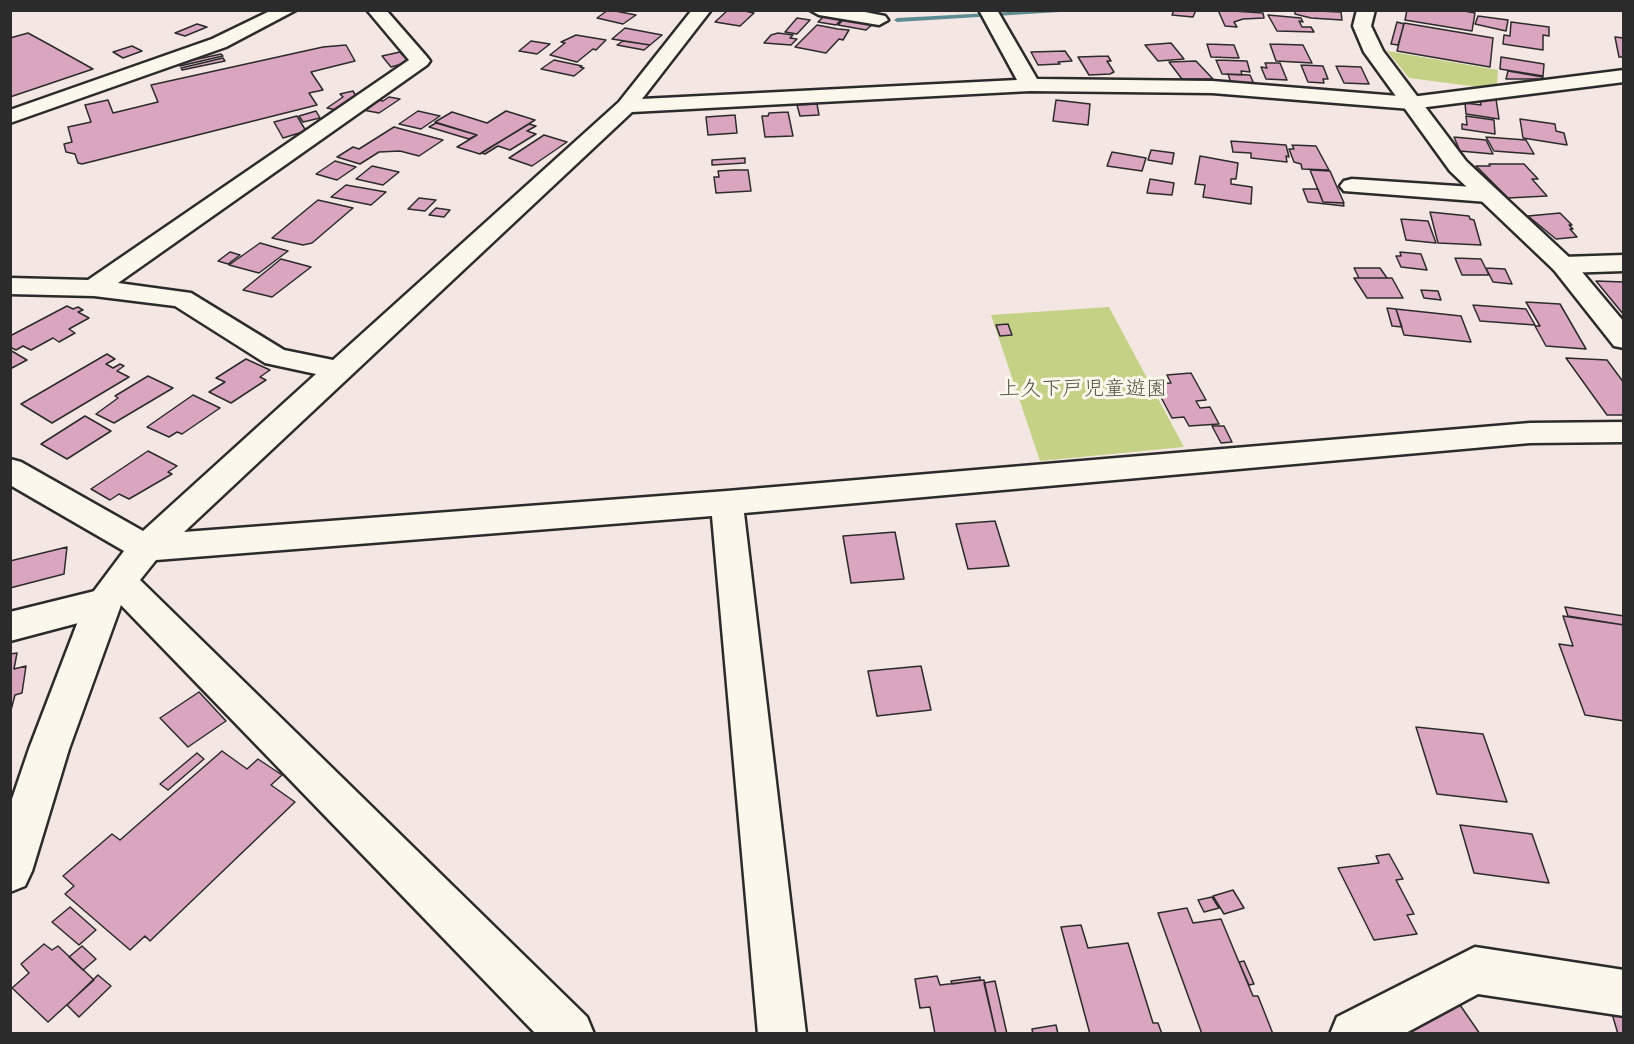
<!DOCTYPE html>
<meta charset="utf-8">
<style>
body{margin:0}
#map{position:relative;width:1634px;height:1044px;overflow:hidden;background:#f4e7e3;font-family:"Architects Daughter",sans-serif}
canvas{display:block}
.frame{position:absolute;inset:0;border:12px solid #2b2b2b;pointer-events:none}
</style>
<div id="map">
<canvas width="1634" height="1044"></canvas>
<div class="frame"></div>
</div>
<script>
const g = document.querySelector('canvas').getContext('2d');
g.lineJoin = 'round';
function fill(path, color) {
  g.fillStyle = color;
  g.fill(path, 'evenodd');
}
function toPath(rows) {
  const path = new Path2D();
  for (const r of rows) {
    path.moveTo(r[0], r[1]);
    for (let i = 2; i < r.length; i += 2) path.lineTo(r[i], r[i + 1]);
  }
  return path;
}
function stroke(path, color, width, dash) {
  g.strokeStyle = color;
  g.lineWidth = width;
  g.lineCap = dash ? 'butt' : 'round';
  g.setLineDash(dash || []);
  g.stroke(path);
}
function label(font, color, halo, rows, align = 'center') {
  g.font = font + ' "Architects Daughter","Klee One",sans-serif';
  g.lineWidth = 6;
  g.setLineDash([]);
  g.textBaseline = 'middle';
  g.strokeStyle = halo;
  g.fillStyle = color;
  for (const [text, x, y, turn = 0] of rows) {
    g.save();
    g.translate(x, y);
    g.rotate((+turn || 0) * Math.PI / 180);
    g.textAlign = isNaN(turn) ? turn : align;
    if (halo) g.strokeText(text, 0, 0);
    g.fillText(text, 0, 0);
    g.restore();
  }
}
fill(toPath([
 [1387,51,1498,70,1497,86,1486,88,1409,78],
 [1109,307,1184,447,1040,461,991,315]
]), '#c5d286');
fill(toPath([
 [1046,10,1092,10,897,22,894,20,897,18,1046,10]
]), '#5c8c92');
const building = toPath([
 [608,10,610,10,636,15,623,24,597,18,608,10],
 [728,10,740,10,754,13,740,26,715,22,728,10],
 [1174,10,1196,10,1193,17,1172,15,1174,10],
 [1218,10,1263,13,1264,18,1243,19,1234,22,1237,27,1225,26,1218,10],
 [1295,10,1341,12,1342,20,1311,18,1295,14,1295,10],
 [1459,10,1475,13,1472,31,1405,20,1407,10,1459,10],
 [825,15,843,18,836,25,818,22,825,15],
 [1268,15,1301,18,1303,22,1299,21,1302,27,1311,27,1314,32,1277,31,1268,15],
 [1478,16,1508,20,1506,31,1475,24,1478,16],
 [797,18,810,20,797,34,785,32,797,18],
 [845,18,874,23,866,30,838,25,845,18],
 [1397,22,1404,24,1398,45,1391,44,1397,22],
 [1511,22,1549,27,1549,36,1543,35,1543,50,1503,44,1504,35,1510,36,1511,22],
 [1404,23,1493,38,1490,67,1397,51,1404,23],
 [197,24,207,27,185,36,175,33,197,24],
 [817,25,838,29,849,30,843,40,839,39,826,53,795,47,817,25],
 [625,28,662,35,650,45,612,39,625,28],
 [28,33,50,45,93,69,10,97,10,38,28,33],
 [778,33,793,35,790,38,797,39,791,45,764,43,771,35,778,33],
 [576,35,606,40,596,50,593,49,577,62,550,55,565,43,561,42,576,35],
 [1615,37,1624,38,1624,57,1619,57,1615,37],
 [531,41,550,44,537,54,519,51,531,41],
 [623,41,650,45,644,50,617,45,623,41],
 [1171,43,1184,59,1158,61,1145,45,1171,43],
 [1207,44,1234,45,1239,58,1211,57,1207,44],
 [1270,44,1303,45,1312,63,1276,61,1270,44],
 [346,45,355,61,311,72,323,90,309,93,317,105,82,164,78,163,75,154,66,152,64,144,72,142,68,127,91,122,85,105,108,100,113,113,158,102,151,85,323,47,346,45],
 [132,46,142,51,123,58,113,52,132,46],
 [1065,51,1072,61,1058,62,1060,64,1038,65,1031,52,1065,51],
 [400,52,409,62,391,67,382,56,400,52],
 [221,54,223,56,180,66,179,63,221,54],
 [1108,56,1111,61,1107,61,1114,72,1110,74,1089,75,1078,57,1108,56],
 [1501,57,1544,64,1543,76,1500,69,1501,57],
 [223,58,225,61,182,70,181,68,223,58],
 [554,60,582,66,580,67,584,68,574,76,541,69,554,60],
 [1216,60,1247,61,1250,72,1241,71,1242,75,1222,74,1216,60],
 [1196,61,1213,79,1182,79,1169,62,1196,61],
 [1265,63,1280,63,1287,80,1266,79,1261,67,1267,68,1265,63],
 [1301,65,1323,66,1328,79,1323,79,1324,83,1308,82,1301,65],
 [1336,66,1361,67,1369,84,1344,83,1336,66],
 [1508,71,1543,77,1543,79,1506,79,1508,71],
 [1228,74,1250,75,1254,84,1231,83,1228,74],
 [353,91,356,96,336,110,327,108,343,97,340,94,353,91],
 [389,97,400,99,379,113,363,110,378,100,383,101,389,97],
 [1496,99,1499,119,1466,114,1465,103,1481,105,1480,101,1496,99],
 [1056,100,1090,104,1088,125,1053,121,1056,100],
 [817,104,819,115,800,116,797,105,817,104],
 [316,111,320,118,303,122,299,116,316,111],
 [418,111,440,116,421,129,399,124,418,111],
 [506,111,535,120,480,154,457,147,477,135,435,122,452,112,487,123,506,111],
 [788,112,793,136,765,137,762,116,768,116,769,113,788,112],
 [735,115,737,133,708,135,706,117,735,115],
 [297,116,306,131,283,138,274,122,297,116],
 [1466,116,1494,120,1495,134,1462,129,1462,124,1467,125,1466,116],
 [1520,119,1555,124,1556,131,1564,133,1567,145,1523,138,1520,119],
 [436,123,477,135,469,139,429,127,436,123],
 [529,124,536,126,527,131,536,134,510,150,498,146,485,154,481,153,529,124],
 [394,127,443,140,419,156,400,151,379,152,360,164,337,157,353,147,359,149,394,127],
 [544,135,567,142,532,166,509,158,544,135],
 [1454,137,1486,140,1493,154,1460,151,1454,137],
 [1486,137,1526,140,1534,154,1494,151,1486,137],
 [1231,141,1286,145,1289,157,1286,156,1287,162,1251,158,1251,153,1233,152,1231,141],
 [1292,145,1316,146,1329,170,1302,169,1301,164,1294,162,1289,149,1294,149,1292,145],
 [1151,150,1174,153,1172,164,1148,160,1151,150],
 [1112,152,1146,158,1142,171,1107,166,1112,152],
 [1200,156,1238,163,1236,179,1231,179,1231,184,1252,187,1251,204,1203,197,1205,185,1195,184,1200,156],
 [745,158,745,163,712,165,712,160,745,158],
 [335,161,356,167,337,180,316,174,335,161],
 [1489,164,1524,164,1538,179,1532,179,1547,196,1508,198,1476,166,1490,166,1489,164],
 [372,166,399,172,383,185,356,179,372,166],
 [734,170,748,170,751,191,716,193,714,177,719,177,718,171,734,170],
 [1310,170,1330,171,1344,203,1323,202,1310,170],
 [1150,179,1174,183,1172,195,1147,193,1150,179],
 [346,185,386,192,371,205,331,197,346,185],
 [1303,189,1318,189,1323,202,1343,203,1344,206,1308,202,1303,189],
 [419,198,436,200,425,211,408,209,419,198],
 [318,200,353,208,312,243,303,245,272,238,318,200],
 [436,208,450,210,444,217,429,215,436,208],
 [1430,212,1469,216,1470,219,1474,220,1481,245,1438,243,1430,212],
 [1560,213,1572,225,1569,225,1573,229,1570,229,1577,237,1556,239,1528,216,1560,213],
 [1401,219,1428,221,1436,243,1406,240,1401,219],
 [260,243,288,251,259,273,229,265,260,243],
 [230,252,240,255,228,264,218,261,230,252],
 [1400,252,1421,254,1427,270,1401,267,1396,256,1401,256,1400,252],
 [1455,258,1481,259,1489,275,1462,275,1455,258],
 [281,259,311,267,272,297,243,290,281,259],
 [1354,268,1380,268,1387,278,1359,278,1354,268],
 [1486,268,1505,269,1512,284,1493,282,1486,268],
 [1354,278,1392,278,1403,298,1367,298,1354,278],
 [1596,281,1624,282,1624,315,1596,281],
 [1421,290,1438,291,1441,300,1424,298,1421,290],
 [1526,302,1560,304,1586,349,1546,346,1535,326,1540,326,1526,302],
 [1473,305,1526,309,1535,325,1480,321,1473,305],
 [67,306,73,309,78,307,83,310,78,312,89,318,69,329,75,333,59,342,53,338,31,350,23,346,16,350,10,347,10,336,67,306],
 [1387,308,1396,309,1402,327,1392,326,1387,308],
 [1396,309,1461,316,1471,342,1404,335,1396,309],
 [1008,324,1012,335,1000,336,996,325,1008,324],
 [10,350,27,360,10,369,10,350],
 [107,354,115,359,106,364,113,368,120,364,124,366,117,371,129,377,52,423,21,404,107,354],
 [1566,358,1607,360,1624,383,1624,415,1607,415,1566,358],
 [246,359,270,370,260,377,266,380,231,403,209,392,225,382,216,378,246,359],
 [1191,373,1206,400,1196,401,1200,408,1210,407,1219,424,1189,426,1184,417,1172,418,1154,384,1171,383,1167,375,1191,373],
 [148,376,173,388,114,423,96,414,118,398,115,396,148,376],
 [193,395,220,408,182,434,177,432,169,437,147,427,193,395],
 [85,416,111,431,67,459,41,444,85,416],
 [1212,426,1224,426,1232,442,1221,443,1212,426],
 [148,451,177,466,168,472,172,474,129,499,119,494,110,500,91,489,148,451],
 [995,521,1009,566,968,569,956,524,995,521],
 [895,532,904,579,851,583,843,536,895,532],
 [67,547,64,574,10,588,10,561,67,547],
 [1565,607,1624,616,1624,625,1568,616,1565,607],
 [1563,616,1624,625,1624,721,1585,715,1559,644,1573,646,1563,616],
 [17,653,14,669,26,666,22,693,15,695,10,714,10,654,17,653],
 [921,666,931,710,877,716,868,671,921,666],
 [199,692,226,721,188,747,160,718,199,692],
 [1416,727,1483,734,1507,802,1437,794,1416,727],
 [222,751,247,769,258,759,282,775,271,785,295,802,150,941,145,936,130,950,65,894,74,886,63,876,112,834,120,840,222,751],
 [197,753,204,759,168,790,160,784,197,753],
 [1460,825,1532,834,1549,883,1474,873,1460,825],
 [1389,854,1403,879,1396,880,1414,914,1407,915,1417,934,1374,940,1338,868,1379,863,1376,856,1389,854],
 [1233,890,1244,908,1224,914,1213,896,1233,890],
 [1212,897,1219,908,1204,912,1198,900,1212,897],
 [70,907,96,930,79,945,52,922,70,907],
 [1187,908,1193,923,1221,919,1253,996,1258,996,1273,1034,1202,1034,1158,913,1187,908],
 [1081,925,1088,948,1128,943,1153,1023,1158,1023,1162,1034,1090,1034,1061,927,1081,925],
 [44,944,52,950,58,946,94,980,48,1022,12,988,29,973,21,964,44,944],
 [82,946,96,959,83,970,69,957,82,946],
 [1244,961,1254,984,1249,985,1239,962,1244,961],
 [98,975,111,986,79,1017,67,1005,98,975],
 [937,976,940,985,984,980,996,1034,935,1034,930,1007,920,1008,915,979,937,976],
 [980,977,980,980,952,984,951,981,980,977],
 [995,981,1007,1034,996,1034,984,983,995,981],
 [1460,1005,1480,1034,1398,1034,1460,1005],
 [1610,1007,1624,1009,1624,1034,1618,1034,1610,1007],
 [1056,1025,1058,1034,1033,1034,1032,1029,1056,1025]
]);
fill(building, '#d9a5bf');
stroke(building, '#2b2b2b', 1.5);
const street = toPath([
 [272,10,296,10,226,47,10,123,10,110,212,39,272,10],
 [367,10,386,10,427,57,430,61,427,65,118,283,191,293,284,350,333,360,619,102,692,10,711,10,642,99,1017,80,979,10,997,10,1037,79,1212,81,1411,97,1624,70,1624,82,1411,109,1212,93,1030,91,632,112,184,532,727,491,1530,423,1624,422,1624,442,1530,443,744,513,806,1034,758,1034,712,516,156,560,140,580,587,1017,594,1034,536,1034,121,605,69,749,32,871,25,886,10,892,10,805,29,749,85,603,124,551,10,485,10,459,21,462,143,531,316,374,265,363,175,306,94,296,10,294,10,278,88,280,409,60,367,10],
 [810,10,855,10,885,16,888,20,879,25,819,15,810,10],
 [1352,179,1488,188,1496,190,1500,195,1496,200,1488,202,1344,191,1340,186,1344,181,1352,179],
 [1624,255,1624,271,1563,273,1554,270,1550,265,1554,260,1563,257,1624,255],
 [1475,947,1624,970,1624,1016,1478,994,1404,1034,1330,1034,1337,1017,1475,947]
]);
const secondary = toPath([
 [1357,10,1375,10,1371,26,1383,51,1466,161,1572,260,1624,322,1624,348,1614,346,1554,270,1450,171,1364,52,1353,26,1357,10],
 [103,589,116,593,121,603,116,613,10,641,10,612,103,589]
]);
stroke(street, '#2b2b2b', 5);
stroke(secondary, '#2b2b2b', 5);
fill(street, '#fbf7ec');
fill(secondary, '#fbf7ec');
label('21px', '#525542', '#fbf7ec', [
 ["上久下戸児童遊園",1083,391]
]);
</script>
